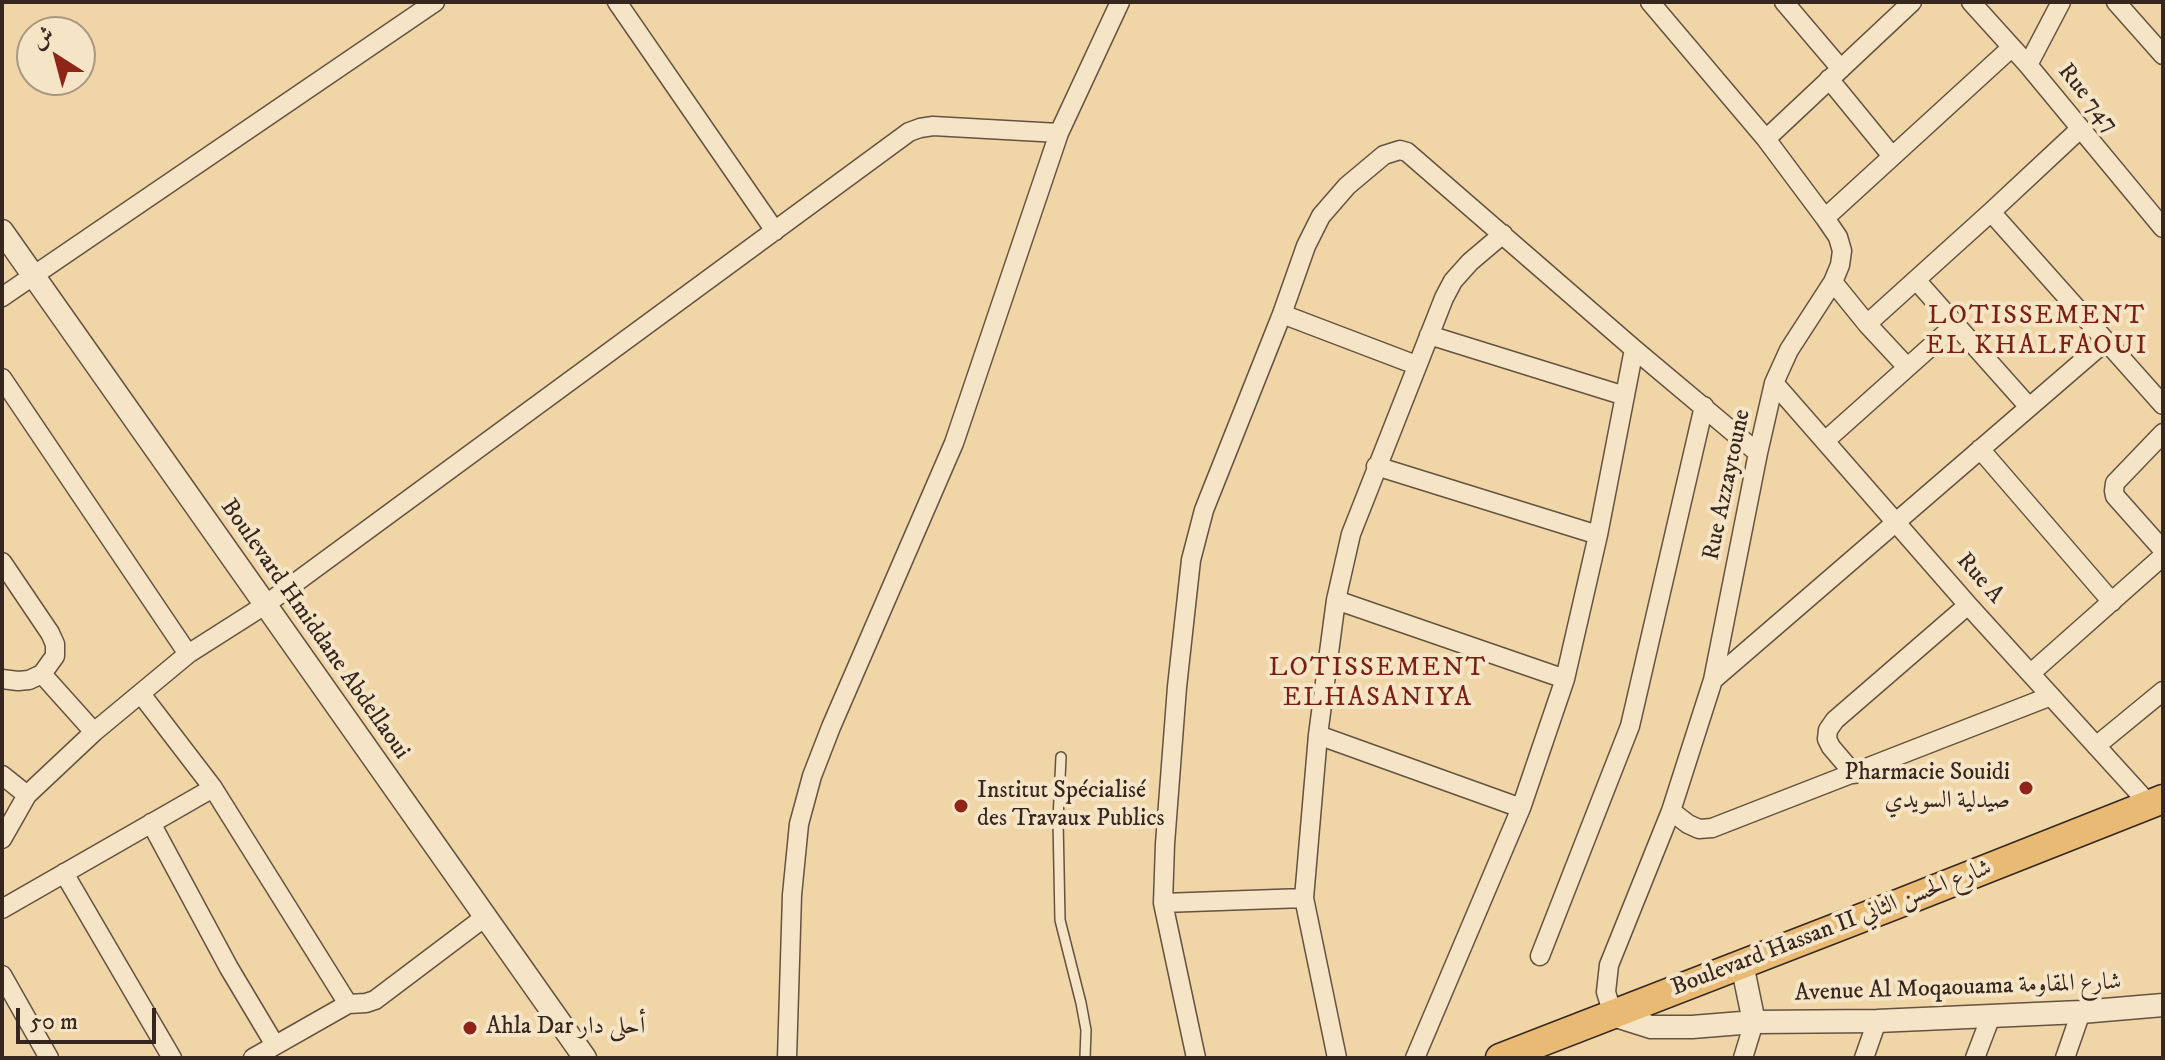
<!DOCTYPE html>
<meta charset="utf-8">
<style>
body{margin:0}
#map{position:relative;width:2165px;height:1060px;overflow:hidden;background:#f0d5a6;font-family:"IM FELL DW Pica",Amiri,serif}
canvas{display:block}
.frame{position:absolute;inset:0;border:4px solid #352620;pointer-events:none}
.north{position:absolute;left:16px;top:16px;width:80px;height:80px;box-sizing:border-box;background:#f5e4c5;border:2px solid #a89883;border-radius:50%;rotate:324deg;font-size:22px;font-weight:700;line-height:32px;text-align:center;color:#352620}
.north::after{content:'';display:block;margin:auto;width:28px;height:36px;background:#8f2418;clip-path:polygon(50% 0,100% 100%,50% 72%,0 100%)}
.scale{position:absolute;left:16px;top:1008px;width:140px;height:36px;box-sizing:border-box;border:4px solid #352620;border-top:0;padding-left:10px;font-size:24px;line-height:28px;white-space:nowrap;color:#352620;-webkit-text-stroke:6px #f5e4c5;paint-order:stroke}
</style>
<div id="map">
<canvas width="2165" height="1060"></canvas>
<div class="frame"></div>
<div class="north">ش</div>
<div class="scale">50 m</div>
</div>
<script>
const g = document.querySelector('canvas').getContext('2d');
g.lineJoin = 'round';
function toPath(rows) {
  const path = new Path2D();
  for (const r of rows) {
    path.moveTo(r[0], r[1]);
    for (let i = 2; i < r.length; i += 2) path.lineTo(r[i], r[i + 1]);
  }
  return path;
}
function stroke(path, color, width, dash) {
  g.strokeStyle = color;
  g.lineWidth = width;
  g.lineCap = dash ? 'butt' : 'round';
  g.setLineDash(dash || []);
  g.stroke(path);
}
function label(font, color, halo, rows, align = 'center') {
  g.font = font + ' "IM FELL DW Pica",Amiri,serif';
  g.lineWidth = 8;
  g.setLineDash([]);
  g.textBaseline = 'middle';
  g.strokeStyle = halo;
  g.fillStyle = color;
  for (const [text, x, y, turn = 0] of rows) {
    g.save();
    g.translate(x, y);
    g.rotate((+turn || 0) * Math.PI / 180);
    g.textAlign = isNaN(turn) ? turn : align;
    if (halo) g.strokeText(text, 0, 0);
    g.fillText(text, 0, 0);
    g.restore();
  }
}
const service = toPath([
 [1061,757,1058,820,1060,920,1081,1003,1086,1030,1085,1058]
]);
const minor = toPath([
 [617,2,775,231],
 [1650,2,1766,139,1825,218],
 [1784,2,1841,69],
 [1971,2,2028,65,2163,228],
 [2116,2,2163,55],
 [2028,65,2061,2],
 [1829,79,1892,156],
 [1766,139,1912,2],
 [1991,212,2163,405],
 [1916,280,2029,407],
 [1833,282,1867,324,1907,367],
 [2,297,435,2],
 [1282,314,1416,365],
 [1867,324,1991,212,2080,129],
 [1429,335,1625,396],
 [2,378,188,654],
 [1774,383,1968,605,2149,804],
 [2163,433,2115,483,2114,491,2115,496,2163,550],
 [1825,441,1956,324],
 [1980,449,2112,602],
 [1376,466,1598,535],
 [2,562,50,633,55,644,55,656,42,674,29,680,18,681,2,679],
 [1336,600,1565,679],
 [2031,673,2163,556],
 [42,674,94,732],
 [1713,680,2106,341],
 [141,694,213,788,348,1004],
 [1318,735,1521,808],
 [2096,746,2163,691],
 [1854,774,1831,747,1827,739,1828,730,1835,720,1968,605],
 [2,775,27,795],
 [1671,811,1688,824,1699,829,1712,828,2051,696],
 [151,823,229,968,275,1045],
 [2,839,27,795,94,732,188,654,265,605,909,132,920,128,933,126,1059,133],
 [64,873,172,1058],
 [1163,903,1304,898],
 [2,909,213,788],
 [1540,956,1630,726,1704,406],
 [2,975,49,1058],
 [1613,1015,1606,992,1609,965,1671,811,1713,680,1758,453,1774,383,1789,350,1833,282,1840,265,1842,251,1838,237,1825,218,2011,48],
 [253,1058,348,1004,366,1003,375,1000,485,917],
 [787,1058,792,895,799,824,812,776,831,727,954,443,1059,133,1120,2],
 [1196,1058,1163,903,1165,844,1177,687,1191,560,1204,510,1282,314,1306,246,1321,216,1347,186,1384,155,1400,150,1407,152,1634,349,1758,453],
 [1337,1058,1304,898,1318,735,1336,600,1351,534,1444,298,1453,281,1470,262,1503,234],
 [1415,1058,1521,808,1565,679,1598,535,1634,349],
 [1743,1058,1754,1022],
 [1864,1058,1877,1021],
 [1975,1058,1991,1016],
 [2065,1058,2081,1012]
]);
const tertiary = toPath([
 [2,231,585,1058],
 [1742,964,1754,1022],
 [1613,1015,1651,1027,1692,1027,1754,1022,1877,1021,2081,1012,2163,1005]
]);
const primary = toPath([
 [1500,1058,1900,903,2163,799]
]);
stroke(service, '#645242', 12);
stroke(minor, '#645242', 21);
stroke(tertiary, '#645242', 25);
stroke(primary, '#352620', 31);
stroke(service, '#f5e4c5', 9);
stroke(minor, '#f5e4c5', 18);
stroke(tertiary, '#f5e4c5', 22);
stroke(primary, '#e8ba73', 28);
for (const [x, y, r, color] of [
 [2026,788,8,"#8f2418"],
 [961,806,8,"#8f2418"],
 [470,1028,8,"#8f2418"]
]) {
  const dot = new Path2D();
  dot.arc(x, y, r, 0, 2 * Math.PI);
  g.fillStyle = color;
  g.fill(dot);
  stroke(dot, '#f5e4c5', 3);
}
label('24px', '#352620', '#f5e4c5', [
 ["Rue 747",2087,99,51],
 ["Rue Azzaytoune",1728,485,-78],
 ["Rue A",1979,579,49],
 ["Boulevard Hmiddane Abdellaoui",314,630,55],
 ["Boulevard Hassan II شارع الحسن الثاني",1832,929,-21],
 ["Avenue Al Moqaouama شارع المقاومة",1958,989,-2]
]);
label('24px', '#352620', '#f5e4c5', [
 ["Pharmacie Souidi",2010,774,"right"],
 ["صيدلية السويدي",2010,802,"right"],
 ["Institut Spécialisé",977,792],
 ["des Travaux Publics",977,820],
 ["Ahla Dar أحلى دار",486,1028]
], 'left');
g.letterSpacing = '2px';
label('26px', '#7a1f14', '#f5e4c5', [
 ["LOTISSEMENT",2037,318],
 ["EL KHALFAOUI",2037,348],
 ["LOTISSEMENT",1378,670],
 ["ELHASANIYA",1378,700]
]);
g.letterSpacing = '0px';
</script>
